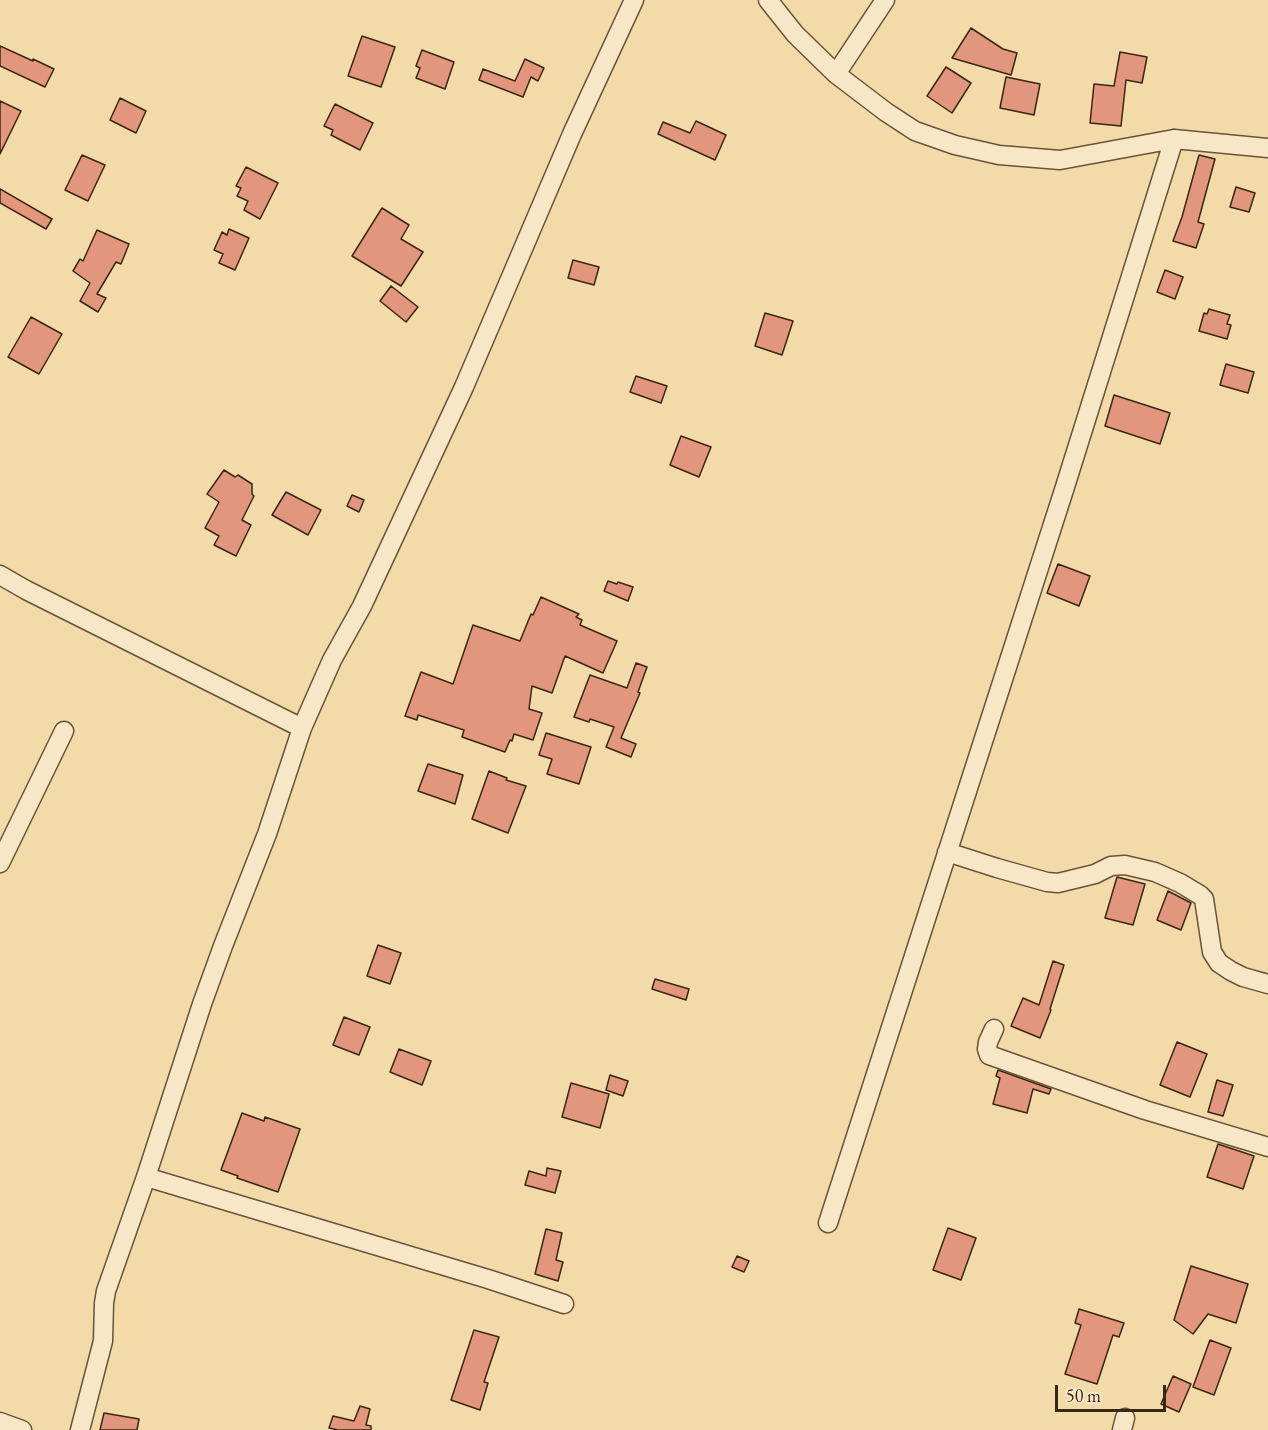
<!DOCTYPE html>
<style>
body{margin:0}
#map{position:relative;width:1268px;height:1430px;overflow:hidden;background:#f2daa9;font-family:"EB Garamond",serif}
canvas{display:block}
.scale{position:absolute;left:1055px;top:1385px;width:111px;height:27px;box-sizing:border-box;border:3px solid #3a2713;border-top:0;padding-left:8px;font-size:18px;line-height:21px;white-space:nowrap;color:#3a2713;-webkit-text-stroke:4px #f7e7c7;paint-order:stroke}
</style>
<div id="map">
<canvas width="1268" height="1430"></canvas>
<div class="scale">50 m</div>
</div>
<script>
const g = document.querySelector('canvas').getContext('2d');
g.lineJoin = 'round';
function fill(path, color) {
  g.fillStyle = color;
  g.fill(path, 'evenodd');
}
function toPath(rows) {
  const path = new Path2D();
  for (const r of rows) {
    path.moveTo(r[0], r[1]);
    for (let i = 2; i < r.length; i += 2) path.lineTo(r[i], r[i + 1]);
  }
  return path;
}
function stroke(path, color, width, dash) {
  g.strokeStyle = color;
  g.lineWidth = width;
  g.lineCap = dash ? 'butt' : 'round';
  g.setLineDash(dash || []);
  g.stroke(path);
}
const building = toPath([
 [971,28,1003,49,1017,53,1011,75,952,58,971,28],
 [362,36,395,47,381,87,348,76,362,36],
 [0,46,33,61,33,59,54,69,45,87,0,66,0,46],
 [422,50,454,62,445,89,416,78,420,68,416,66,422,50],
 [1120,52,1147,57,1142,83,1126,80,1121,126,1090,123,1094,84,1114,86,1120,52],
 [525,59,544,68,538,81,531,77,523,97,479,80,483,69,515,81,525,59],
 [946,67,971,83,952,113,927,96,946,67],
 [1006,77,1040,84,1034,115,1000,108,1006,77],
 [120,98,146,111,136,133,110,120,120,98],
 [0,101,21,111,0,154,0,101],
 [335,104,373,123,360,150,331,135,333,130,324,126,335,104],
 [696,121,726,135,715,160,658,134,663,122,690,133,696,121],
 [82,155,105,165,88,201,65,190,82,155],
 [1199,155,1215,159,1198,222,1204,224,1196,248,1173,241,1182,217,1199,155],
 [246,167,278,183,260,219,244,210,248,201,237,196,241,188,236,186,246,167],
 [1236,187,1255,193,1249,212,1230,207,1236,187],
 [0,189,52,219,46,229,0,203,0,189],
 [382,208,409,225,401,239,423,252,401,286,352,256,382,208],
 [229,229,249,238,235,270,219,263,223,254,214,250,222,232,227,235,229,229],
 [97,230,129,244,121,264,116,262,97,294,106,298,98,312,80,301,90,283,73,271,80,259,83,261,97,230],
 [573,260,599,267,594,285,568,278,573,260],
 [1165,270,1183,277,1175,299,1157,292,1165,270],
 [391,286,418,307,406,322,380,301,391,286],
 [1209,309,1230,315,1227,324,1231,325,1227,339,1199,331,1204,313,1207,314,1209,309],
 [765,313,793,321,782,355,755,346,765,313],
 [31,317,62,334,39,374,8,357,31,317],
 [1226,364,1254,372,1248,393,1220,385,1226,364],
 [636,376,667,386,661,403,630,392,636,376],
 [1114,395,1170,413,1160,444,1105,426,1114,395],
 [681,436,711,447,699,477,670,465,681,436],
 [224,470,235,477,238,475,252,484,252,494,254,496,242,520,251,525,236,556,214,545,219,536,205,528,219,502,207,494,224,470],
 [286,492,321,510,308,535,272,515,286,492],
 [352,495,364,500,359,512,347,506,352,495],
 [1058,564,1090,576,1079,606,1047,593,1058,564],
 [608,581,617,584,618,582,633,587,628,601,604,591,608,581],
 [541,597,579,614,576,617,582,620,580,625,617,641,603,673,565,656,552,693,532,686,529,709,542,713,533,740,514,734,512,741,510,740,505,752,462,737,464,730,418,715,417,720,405,716,421,672,453,684,473,625,520,641,531,614,533,615,541,597],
 [636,663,647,667,638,692,640,693,621,738,636,744,631,757,606,747,614,727,590,719,589,722,574,717,590,675,627,688,636,663],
 [546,733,591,747,579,784,547,774,552,759,539,755,546,733],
 [428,764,463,775,455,804,418,791,428,764],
 [489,771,507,778,506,780,526,786,508,833,472,819,489,771],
 [1117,877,1145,884,1133,925,1105,918,1117,877],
 [1168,891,1191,903,1181,930,1157,920,1168,891],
 [378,945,401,953,390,984,367,976,378,945],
 [1053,961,1064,965,1050,1009,1051,1010,1040,1038,1011,1026,1023,998,1039,1005,1053,961],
 [655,979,689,989,686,1000,652,989,655,979],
 [344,1017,370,1027,359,1055,333,1045,344,1017],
 [1177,1042,1207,1054,1190,1097,1160,1085,1177,1042],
 [399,1049,431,1061,422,1085,390,1072,399,1049],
 [998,1070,1051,1089,1049,1094,1033,1089,1027,1113,993,1104,1000,1078,996,1076,998,1070],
 [610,1075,628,1081,623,1096,606,1090,610,1075],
 [1217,1080,1233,1085,1223,1116,1208,1112,1217,1080],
 [571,1083,609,1094,600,1128,562,1117,571,1083],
 [242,1113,264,1121,265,1117,300,1129,278,1192,237,1178,238,1176,221,1170,242,1113],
 [1218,1144,1254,1156,1243,1189,1207,1177,1218,1144],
 [547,1168,561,1171,555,1193,525,1185,529,1171,546,1176,547,1168],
 [948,1228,976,1238,961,1280,933,1270,948,1228],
 [546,1229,562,1233,556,1260,563,1262,558,1281,535,1274,546,1229],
 [737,1256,749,1261,744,1272,732,1267,737,1256],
 [1191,1266,1248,1284,1236,1323,1208,1314,1193,1334,1174,1320,1191,1266],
 [1079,1309,1124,1323,1119,1337,1113,1335,1097,1384,1065,1374,1081,1325,1075,1323,1079,1309],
 [474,1330,499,1337,484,1382,488,1383,480,1410,451,1400,474,1330],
 [1210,1340,1231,1348,1214,1395,1193,1387,1210,1340],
 [1173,1376,1191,1384,1179,1412,1161,1404,1173,1376],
 [360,1406,370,1409,366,1425,371,1426,371,1430,338,1430,329,1428,333,1416,354,1421,360,1406],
 [104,1413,139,1419,137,1430,100,1430,104,1413]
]);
fill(building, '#e1967d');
stroke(building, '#3a2713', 1.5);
const minor = toPath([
 [768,0,795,34,836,74,886,112,915,131,955,145,999,155,1060,160,1174,139,1268,148],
 [836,74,885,0],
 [0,575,26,590,302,728],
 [947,852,997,868,1047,882,1058,883,1095,874,1111,866,1125,865,1155,872,1180,883,1200,895,1204,899,1212,952,1219,963,1231,971,1243,977,1268,984],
 [0,863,64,731],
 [994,1029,988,1042,987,1049,989,1055,1145,1110,1268,1147],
 [146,1177,488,1279,564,1304],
 [828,1223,1064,490,1174,139],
 [0,1422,22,1430],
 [80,1430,103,1341,104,1303,106,1291,146,1177,202,1004,223,946,267,834,302,728,332,660,362,606,464,387,572,134,634,0],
 [1122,1430,1125,1418]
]);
stroke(minor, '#685438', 21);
stroke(minor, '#f7e7c7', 18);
</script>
